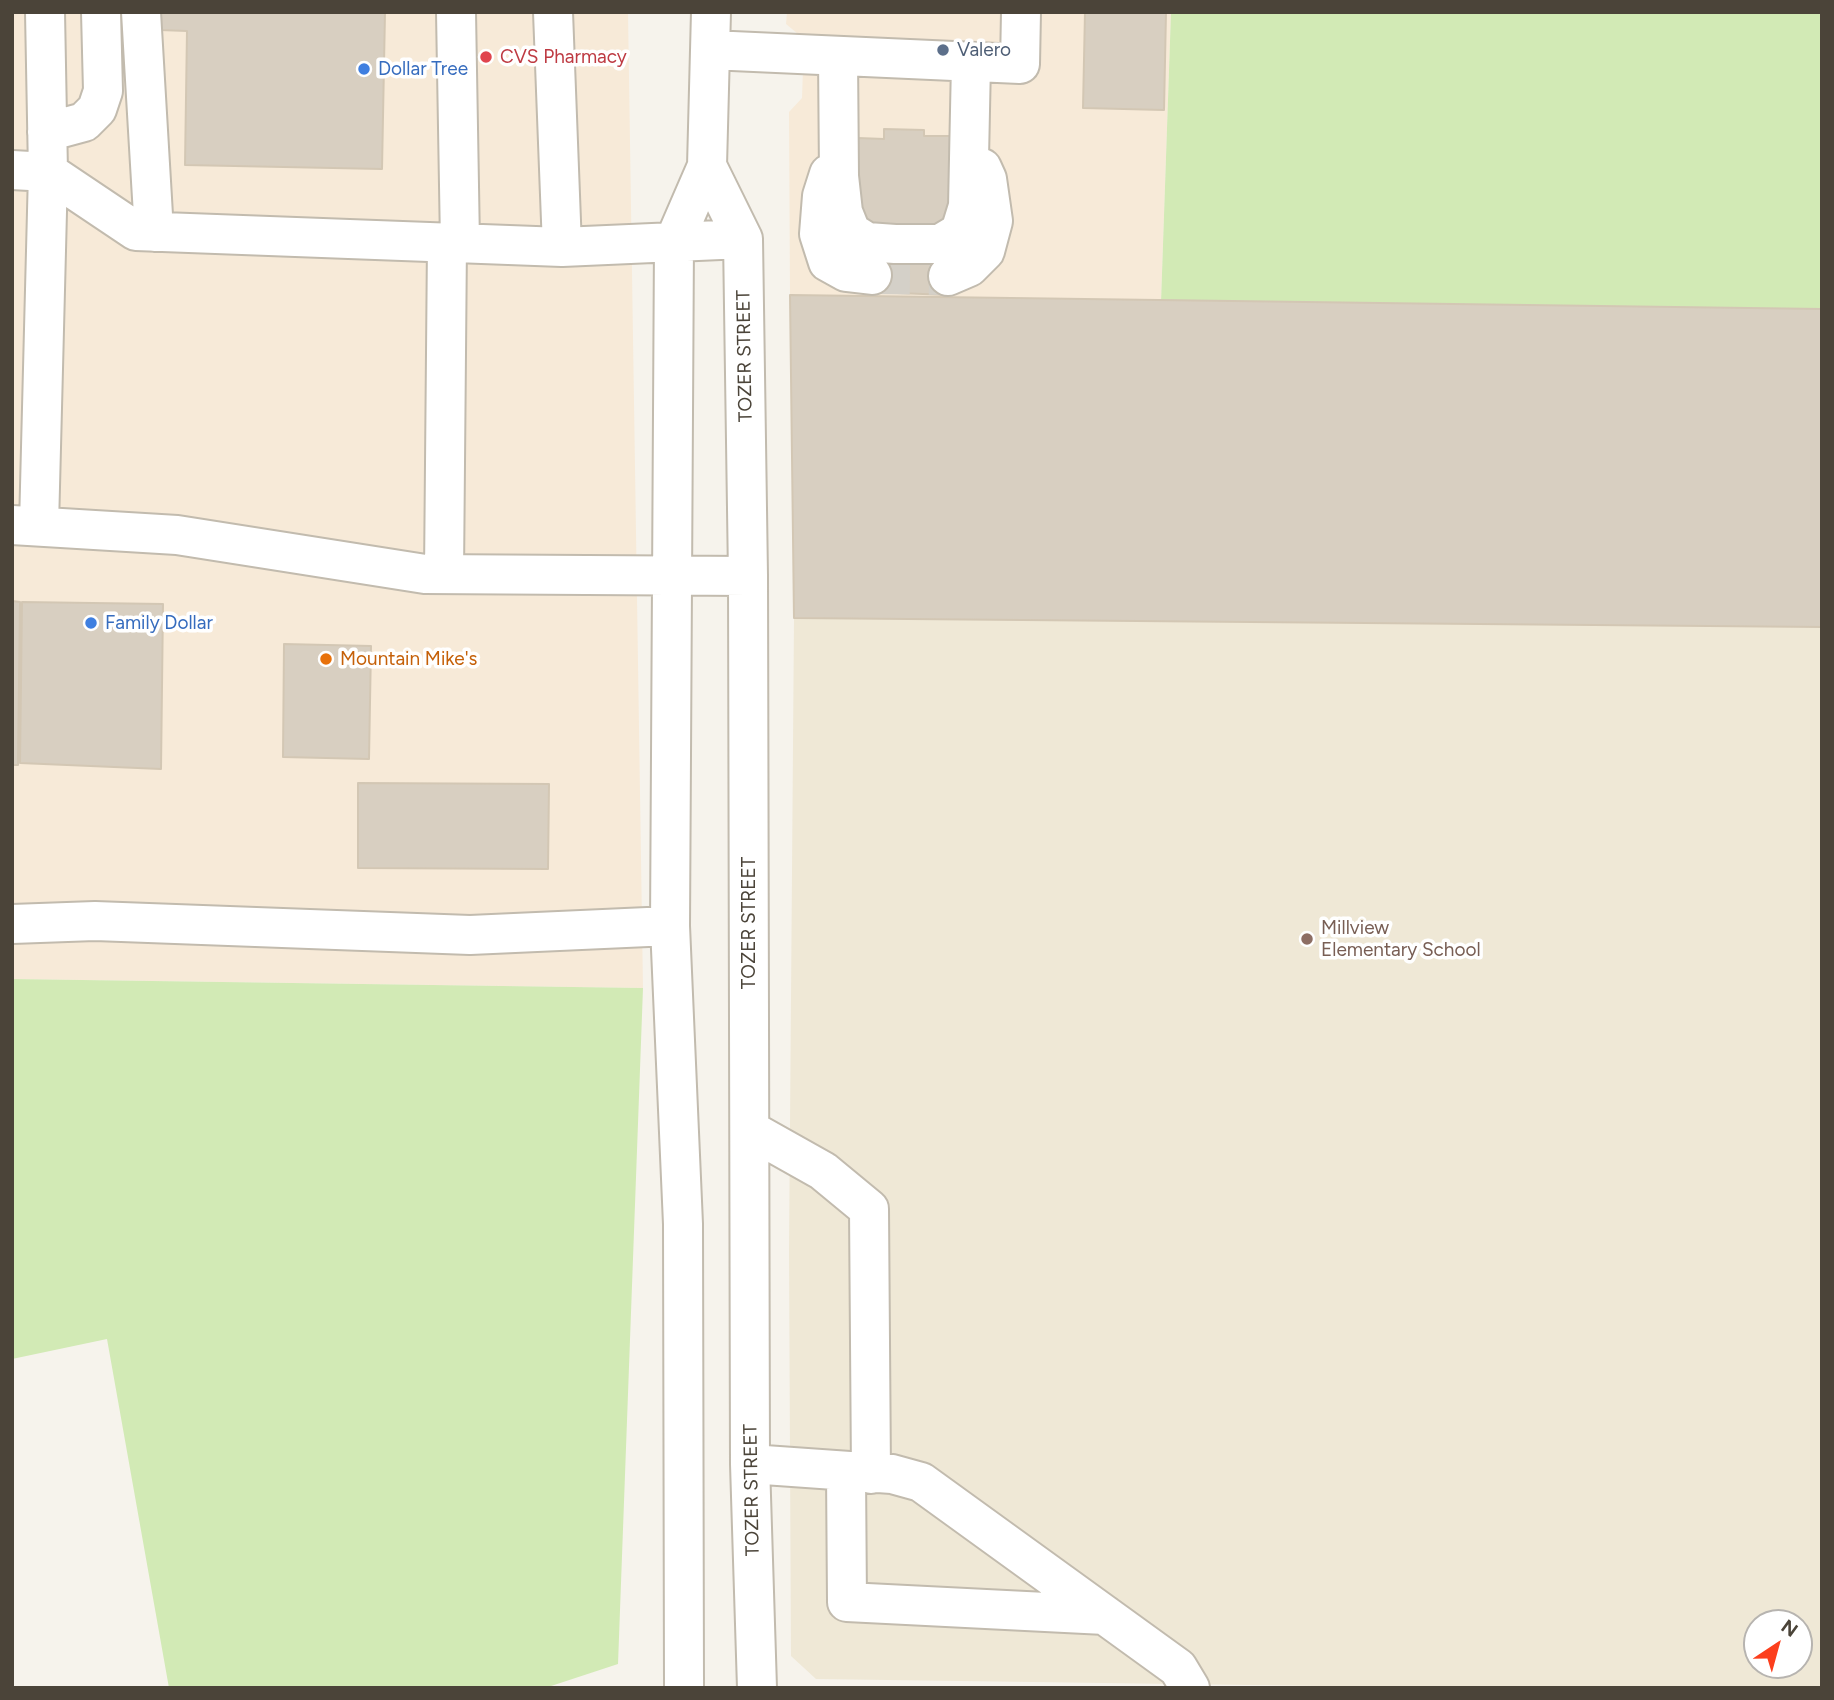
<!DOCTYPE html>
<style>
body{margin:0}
#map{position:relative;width:1834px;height:1700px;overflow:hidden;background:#f6f3ec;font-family:Figtree,sans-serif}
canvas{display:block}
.frame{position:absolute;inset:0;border:14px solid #4b4439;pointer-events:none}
.north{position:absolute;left:1743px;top:1609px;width:70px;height:70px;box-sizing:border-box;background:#fff;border:2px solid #b7b4b0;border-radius:50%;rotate:36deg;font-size:19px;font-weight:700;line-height:28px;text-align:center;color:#4b4439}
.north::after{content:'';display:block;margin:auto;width:24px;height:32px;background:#fc3f1d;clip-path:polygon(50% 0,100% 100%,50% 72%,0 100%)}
</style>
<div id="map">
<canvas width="1834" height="1700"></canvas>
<div class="frame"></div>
<div class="north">N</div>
</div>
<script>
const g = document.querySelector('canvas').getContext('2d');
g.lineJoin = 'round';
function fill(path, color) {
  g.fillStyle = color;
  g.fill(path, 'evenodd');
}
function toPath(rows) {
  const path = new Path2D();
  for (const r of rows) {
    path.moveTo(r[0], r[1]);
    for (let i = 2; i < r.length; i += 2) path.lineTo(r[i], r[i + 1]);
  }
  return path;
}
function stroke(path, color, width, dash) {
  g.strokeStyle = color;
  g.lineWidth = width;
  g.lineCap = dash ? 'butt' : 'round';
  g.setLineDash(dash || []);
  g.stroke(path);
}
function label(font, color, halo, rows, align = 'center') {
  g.font = font + ' Figtree,sans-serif';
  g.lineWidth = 7;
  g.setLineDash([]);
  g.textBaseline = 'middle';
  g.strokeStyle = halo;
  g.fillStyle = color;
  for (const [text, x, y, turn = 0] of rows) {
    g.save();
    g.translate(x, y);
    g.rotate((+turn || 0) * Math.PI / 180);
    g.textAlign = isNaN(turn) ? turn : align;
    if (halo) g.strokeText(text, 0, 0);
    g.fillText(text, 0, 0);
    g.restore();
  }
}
fill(toPath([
 [12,12,628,12,643,988,12,979],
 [787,12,1171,12,1161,302,790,295,789,112,802,98,804,39,786,24]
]), '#f7ead8');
fill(toPath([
 [794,618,1822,627,1822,1688,1464,1688,816,1679,791,1656,789,1251],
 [1757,1623,1799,1623,1799,1665,1757,1665]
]), '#efe8d6');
fill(toPath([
 [1171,12,1822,12,1822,309,1161,302],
 [12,979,643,988,618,1664,545,1688,169,1688,107,1339,12,1359]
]), '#d2eab5');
const building = toPath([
 [160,12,385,12,382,169,185,165,187,31,160,30,160,12],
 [1085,12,1166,12,1164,110,1083,108,1085,12],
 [884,129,924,130,924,136,954,136,952,216,940,230,868,229,856,216,858,138,884,139,884,129],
 [872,254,948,254,948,295,872,292,872,254],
 [790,295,1822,309,1822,627,794,618,790,295],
 [12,601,20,602,18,765,12,765,12,601],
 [22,602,163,604,161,769,20,763,22,602],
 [284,644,371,646,369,759,283,757,284,644],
 [358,783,549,784,548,869,358,868,358,783]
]);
fill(building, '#d8cfc1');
stroke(building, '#d3c7b4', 2);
stroke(toPath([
 [872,275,948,276]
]), '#d4d0c8', 38, [38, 19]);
const minor = toPath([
 [141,12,154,232],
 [456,12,460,243],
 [553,12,562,247],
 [710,50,1020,64,1021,12],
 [838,56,839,176,843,212,851,232,867,242,895,244,940,244,960,232,968,206,971,63],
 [47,132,84,122,97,109,103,91,101,12],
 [707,166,743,239,748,576,750,1464,757,1688],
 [12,170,48,172,136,231,562,247,743,239],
 [829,174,822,196,819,234,828,262,846,272,872,275],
 [948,276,969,267,985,251,993,221,987,179,982,168],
 [12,525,177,535,425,574,748,576],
 [39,526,48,172,45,12],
 [444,574,447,242],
 [12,924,95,921,470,935,670,926],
 [750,1130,823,1171,869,1209,871,1474],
 [750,1464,892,1474,921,1482,1178,1668,1190,1688],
 [846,1473,847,1602,1105,1615],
 [684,1688,683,1224,670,926,674,242,707,166,711,12]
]);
stroke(minor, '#c2bbae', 42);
stroke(minor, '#fff', 38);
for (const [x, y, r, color] of [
 [943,50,7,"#5c6f8a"],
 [486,57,7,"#e0444e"],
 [364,69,7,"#3f7fe0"],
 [91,623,7,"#3f7fe0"],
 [326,659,7,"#e8710a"],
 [1307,939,7,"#8d6e63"]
]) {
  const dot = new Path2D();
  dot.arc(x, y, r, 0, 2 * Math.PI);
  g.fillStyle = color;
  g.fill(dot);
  stroke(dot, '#fff', 2.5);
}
label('19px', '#4e5e75', '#fff', [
 ["Valero",957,50]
], 'left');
label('19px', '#be3a42', '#fff', [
 ["CVS Pharmacy",500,57]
], 'left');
label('19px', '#366cbe', '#fff', [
 ["Dollar Tree",378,69],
 ["Family Dollar",105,623]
], 'left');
label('19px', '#4b4439', '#fff', [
 ["TOZER STREET",745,356,-91],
 ["TOZER STREET",749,923,-90],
 ["TOZER STREET",752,1490,-91]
]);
label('19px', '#c56008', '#fff', [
 ["Mountain Mike's",340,659]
], 'left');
label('19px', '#785e54', '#fff', [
 ["Millview",1321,928],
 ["Elementary School",1321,950]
], 'left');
</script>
